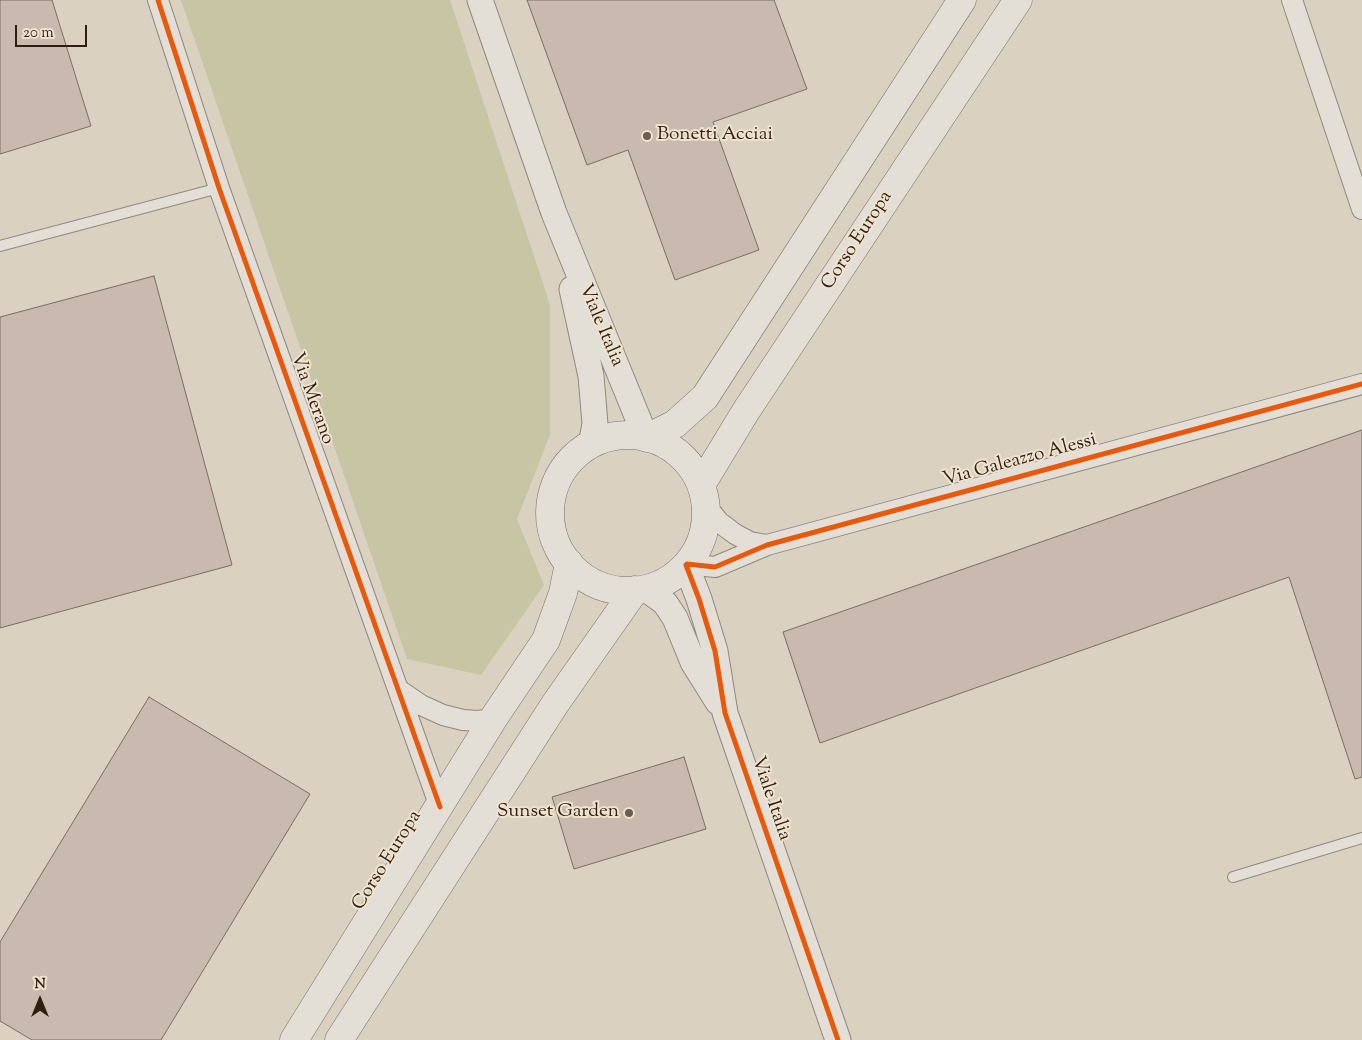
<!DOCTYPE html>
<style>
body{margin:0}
#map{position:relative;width:1362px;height:1040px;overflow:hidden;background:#dbd1c1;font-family:"Sorts Mill Goudy",serif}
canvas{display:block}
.north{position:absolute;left:15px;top:975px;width:50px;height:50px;-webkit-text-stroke:4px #efe3d0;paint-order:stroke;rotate:0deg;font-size:14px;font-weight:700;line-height:20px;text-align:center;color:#2f1e11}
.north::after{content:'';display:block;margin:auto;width:18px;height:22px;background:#2f1e11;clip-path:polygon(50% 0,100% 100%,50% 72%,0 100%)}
.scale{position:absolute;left:15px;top:25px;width:72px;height:22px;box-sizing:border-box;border:2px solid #2f1e11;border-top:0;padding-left:6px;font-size:15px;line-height:18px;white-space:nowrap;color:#2f1e11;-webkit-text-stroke:4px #efe3d0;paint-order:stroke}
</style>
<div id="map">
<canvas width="1362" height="1040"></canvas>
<div class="north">N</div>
<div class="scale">20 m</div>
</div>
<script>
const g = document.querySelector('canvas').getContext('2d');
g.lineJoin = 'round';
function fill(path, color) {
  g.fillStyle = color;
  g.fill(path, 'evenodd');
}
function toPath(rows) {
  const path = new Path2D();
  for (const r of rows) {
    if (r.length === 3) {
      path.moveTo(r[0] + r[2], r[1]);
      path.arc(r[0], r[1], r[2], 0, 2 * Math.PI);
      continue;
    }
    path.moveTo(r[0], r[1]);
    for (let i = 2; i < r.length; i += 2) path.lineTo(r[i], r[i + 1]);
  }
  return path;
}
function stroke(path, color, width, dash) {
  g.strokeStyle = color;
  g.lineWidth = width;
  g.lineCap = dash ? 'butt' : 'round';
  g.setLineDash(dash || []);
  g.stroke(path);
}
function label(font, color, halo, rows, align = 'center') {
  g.font = font + ' "Sorts Mill Goudy",serif';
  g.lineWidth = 4;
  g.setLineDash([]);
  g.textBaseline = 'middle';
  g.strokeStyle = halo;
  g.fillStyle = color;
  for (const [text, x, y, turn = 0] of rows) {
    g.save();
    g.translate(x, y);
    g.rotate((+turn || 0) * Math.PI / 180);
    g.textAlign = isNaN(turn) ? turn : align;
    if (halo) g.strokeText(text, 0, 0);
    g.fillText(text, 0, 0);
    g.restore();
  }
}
fill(toPath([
 [181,0,450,0,550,305,550,435,517,519,544,585,481,675,407,659]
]), '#c7c5a4');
const building = toPath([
 [0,0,52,0,91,126,0,154,0,0],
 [527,0,774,0,807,89,713,122,759,250,675,280,628,150,587,165,527,0],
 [154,276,232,565,0,628,0,317,154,276],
 [1362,430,1362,777,1355,779,1289,577,820,743,783,632,1362,430],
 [149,697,310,794,161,1040,32,1040,0,1021,0,942,149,697],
 [684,757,706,829,574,869,552,797,684,757]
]);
fill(building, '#c9b9ae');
stroke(building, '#776f66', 1);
const service = toPath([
 [0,246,219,188],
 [1233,877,1362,838]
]);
const minor = toPath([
 [158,0,219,188,440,807],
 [1292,0,1362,209],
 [706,506,719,522,735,534,750,542,767,545],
 [687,564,715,567,767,545,1362,384],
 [399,690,421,705,443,715,463,720,478,721,493,719]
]);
const tertiary = toPath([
 [480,0,554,213,646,438],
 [572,289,591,376,595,424,591,445],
 [686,565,699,599,715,651,725,713,838,1040],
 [646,589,665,603,675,618,693,662,718,702]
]);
const secondary = toPath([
 [628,513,78],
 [647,438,675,424,705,397,962,0],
 [701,485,746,411,1018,0],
 [294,1040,493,719,546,640,563,593,569,563],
 [339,1040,555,704,635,590]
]);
stroke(service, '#90887d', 12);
stroke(minor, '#90887d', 22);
stroke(tertiary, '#90887d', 27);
stroke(secondary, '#776f66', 29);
stroke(service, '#e4dfd6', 10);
stroke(minor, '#e4dfd6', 20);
stroke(tertiary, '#e4dfd6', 25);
stroke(secondary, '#e4dfd6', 28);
stroke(toPath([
 [158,0,219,188,440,807],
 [687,564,715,567,767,545,1362,384],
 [686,565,699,599,715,651,725,713,838,1040]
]), '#e8590c', 5);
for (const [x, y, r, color] of [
 [647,136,5,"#6b5d4f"],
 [629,813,5,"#6b5d4f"]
]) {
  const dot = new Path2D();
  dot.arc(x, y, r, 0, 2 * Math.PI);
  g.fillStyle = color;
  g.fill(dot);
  stroke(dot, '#efe3d0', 2);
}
label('19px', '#2f1e11', '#efe3d0', [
 ["Bonetti Acciai",657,136],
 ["Sunset Garden",619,813,"right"]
], 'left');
label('19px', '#2f1e11', '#efe3d0', [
 ["Corso Europa",858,241,-57],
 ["Viale Italia",600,326,67],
 ["Via Merano",311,399,70],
 ["Via Galeazzo Alessi",1020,461,-15],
 ["Viale Italia",770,799,71],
 ["Corso Europa",388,861,-58]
]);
</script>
